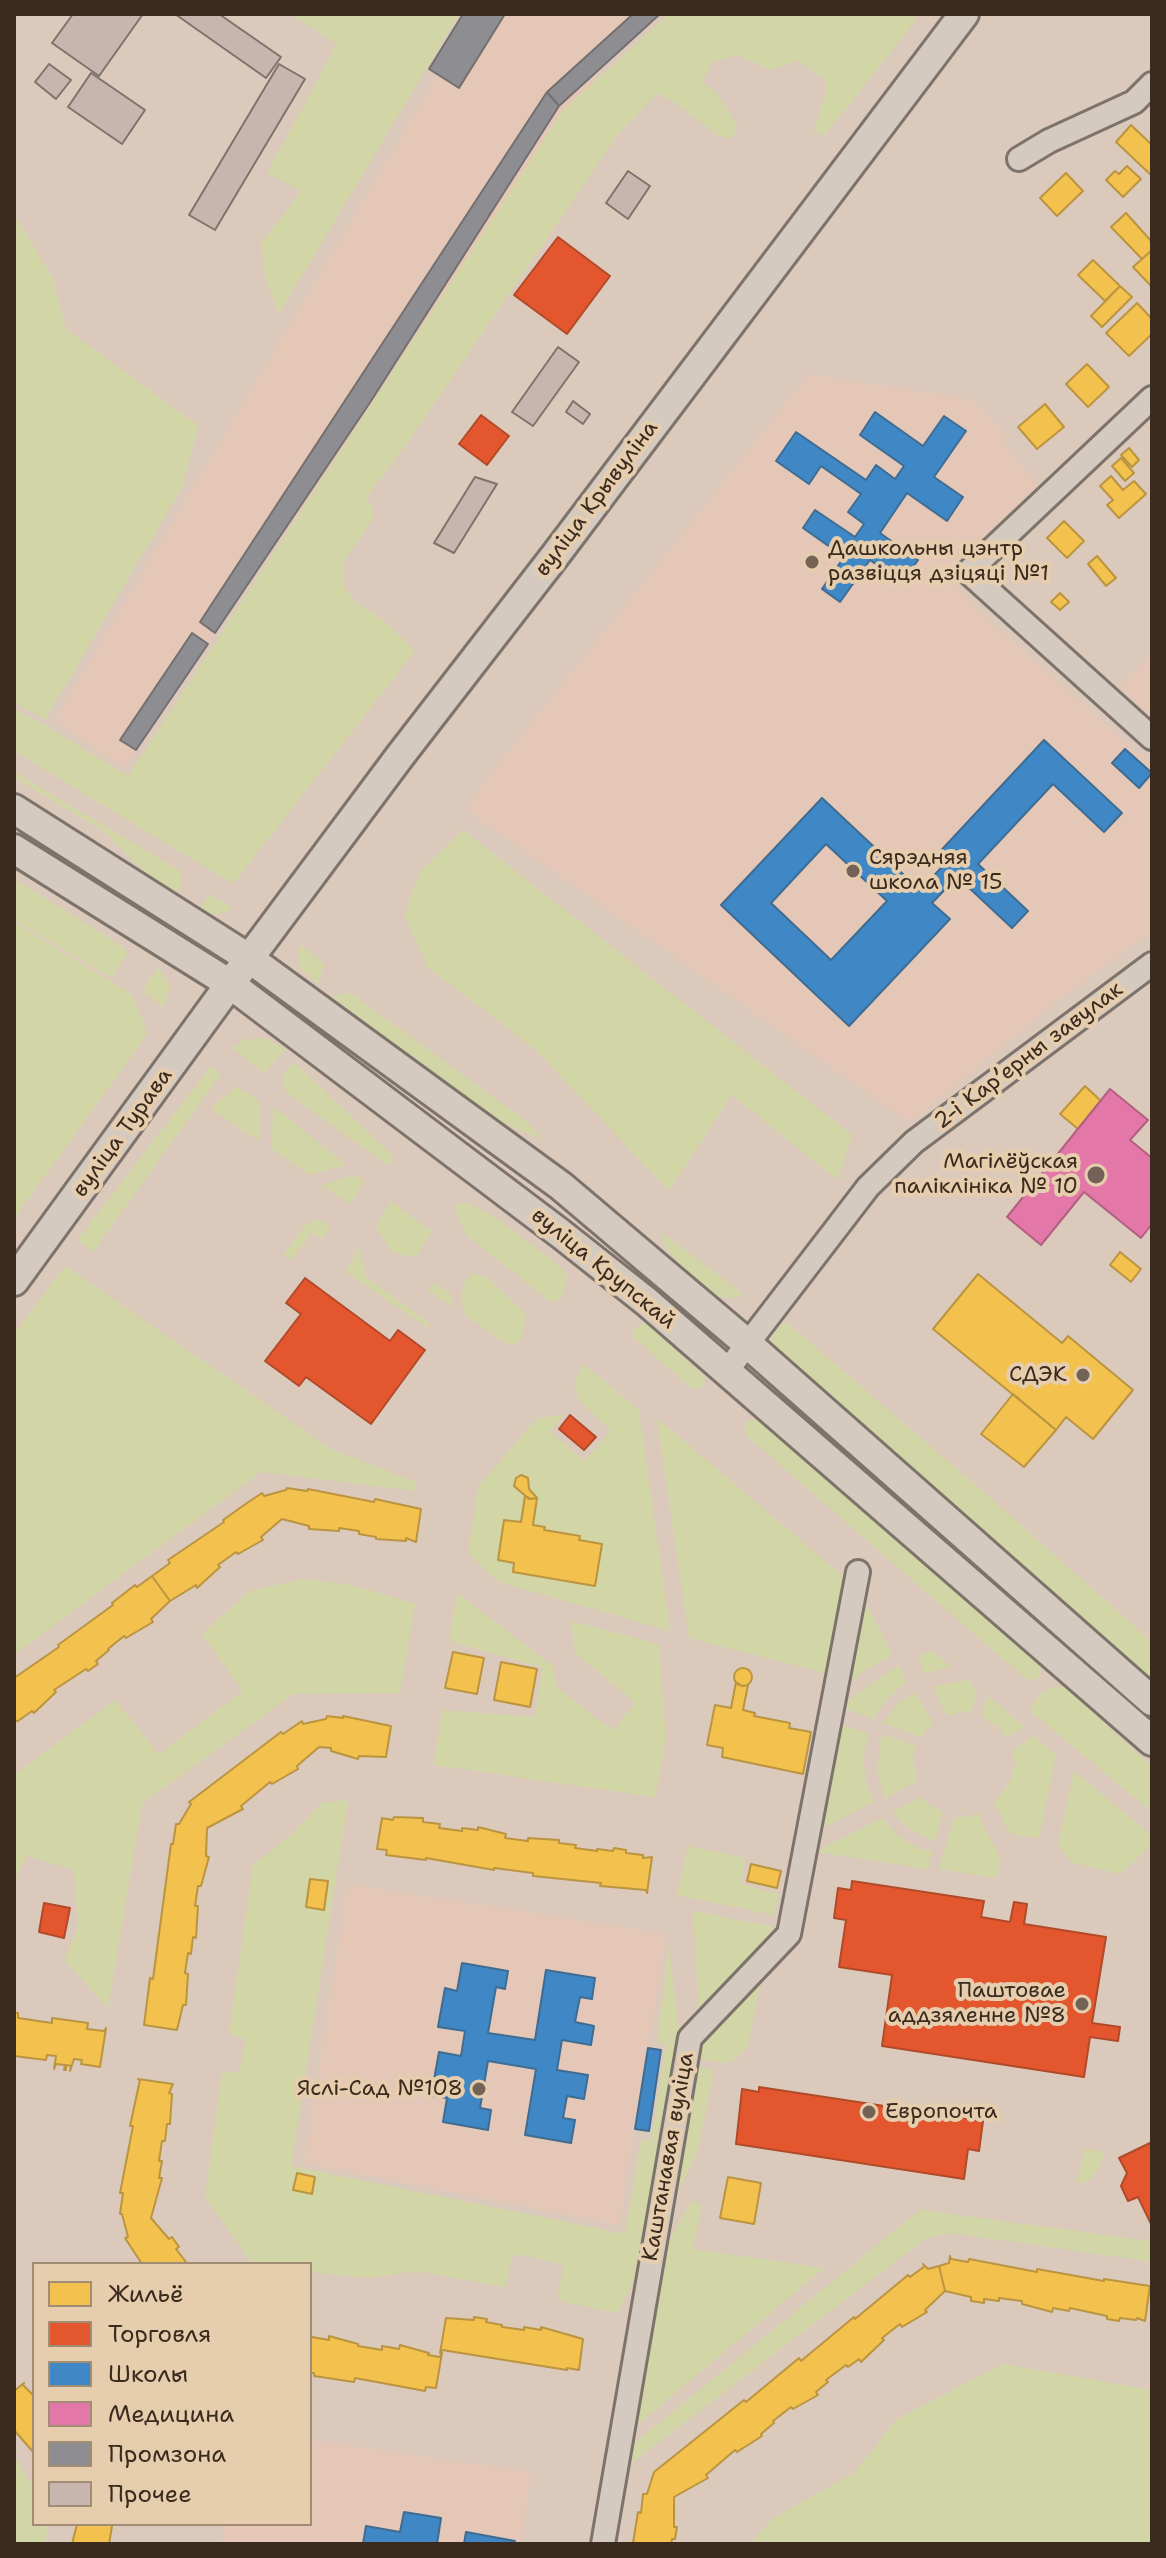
<!DOCTYPE html>
<meta charset="utf-8">
<style>
body{margin:0}
#map{position:relative;width:1166px;height:2558px;overflow:hidden;background:#dbcabc;font-family:"Shantell Sans",sans-serif}
canvas{display:block}
.frame{position:absolute;inset:0;border:16px solid #3b2a1e;pointer-events:none}
.legend{position:absolute;left:32px;top:2262px;width:280px;height:264px;box-sizing:border-box;background:#e5cdad;border:2px solid #a18c74;margin:0;padding:10px 14px;list-style:none;font-size:24px;color:#3b2a1e}
.legend li{display:flex;align-items:center;gap:16px;height:40px}
.legend b{width:40px;border:2px solid #a18c74}
</style>
<div id="map">
<canvas width="1166" height="2558"></canvas>
<div class="frame"></div>
<ul class="legend">
<li><b style="height:22px;background:#f2c14e"></b>Жильё</li>
<li><b style="height:22px;background:#e4572e"></b>Торговля</li>
<li><b style="height:22px;background:#3f88c5"></b>Школы</li>
<li><b style="height:22px;background:#e377a8"></b>Медицина</li>
<li><b style="height:22px;background:#8d8d92"></b>Промзона</li>
<li><b style="height:22px;background:#c8b5ae"></b>Прочее</li>
</ul>
</div>
<script>
const g = document.querySelector('canvas').getContext('2d');
g.lineJoin = 'round';
function fill(path, color) {
  g.fillStyle = color;
  g.fill(path, 'evenodd');
}
function toPath(rows) {
  const path = new Path2D();
  for (const r of rows) {
    if (r.length === 3) {
      path.moveTo(r[0] + r[2], r[1]);
      path.arc(r[0], r[1], r[2], 0, 2 * Math.PI);
      continue;
    }
    path.moveTo(r[0], r[1]);
    for (let i = 2; i < r.length; i += 2) path.lineTo(r[i], r[i + 1]);
  }
  return path;
}
function stroke(path, color, width, dash) {
  g.strokeStyle = color;
  g.lineWidth = width;
  g.lineCap = dash ? 'butt' : 'round';
  g.setLineDash(dash || []);
  g.stroke(path);
}
function label(font, color, halo, rows, align = 'center') {
  g.font = font + ' "Shantell Sans",sans-serif';
  g.lineWidth = 8;
  g.setLineDash([]);
  g.textBaseline = 'middle';
  g.strokeStyle = halo;
  g.fillStyle = color;
  for (const [text, x, y, turn = 0] of rows) {
    g.save();
    g.translate(x, y);
    g.rotate((+turn || 0) * Math.PI / 180);
    g.textAlign = isNaN(turn) ? turn : align;
    if (halo) g.strokeText(text, 0, 0);
    g.fillText(text, 0, 0);
    g.restore();
  }
}
fill(toPath([
 [474,14,639,14,124,768,55,720],
 [809,374,973,400,1006,435,1004,445,1038,485,972,549,954,584,986,618,1152,765,1152,932,1055,1003,910,1123,466,810,478,790],
 [1152,653,1152,717,1119,687],
 [348,1884,667,1934,619,2225,304,2163],
 [310,2440,531,2472,521,2544,221,2544,224,2524,310,2524]
]), '#e4c7b6');
fill(toPath([
 [291,14,459,14,279,314,266,281,261,243,302,191,267,173,337,44],
 [669,14,917,14,913,24,825,135,813,131,826,93,825,79,798,61,770,70,738,55,712,62,703,82,720,97,737,127,731,139,717,135,677,104,657,93,616,137,411,438,366,498,374,510,373,520,344,560,343,584,354,601,383,620,415,651,233,884,14,751,14,709,48,727,128,776,564,109],
 [14,214,53,279,66,329,199,426,182,487,45,720,14,702],
 [14,772,182,872,181,888,175,891,153,881,106,833,14,777],
 [463,830,852,1135,838,1180,732,1095,669,1191,536,1050,427,967,404,914,420,872],
 [14,879,119,944,128,953,112,978,14,920],
 [209,894,233,908,224,913,213,915,200,909],
 [14,922,131,994,148,1033,14,1219],
 [301,945,324,964,319,984,302,970,298,954],
 [159,967,170,987,163,1007,144,992,147,982],
 [351,993,526,1121,544,1141,493,1118,331,996],
 [264,1038,286,1049,264,1073,232,1048,244,1040],
 [292,1063,297,1065,392,1155,392,1163,385,1164,285,1091,283,1076],
 [211,1066,221,1074,93,1252,77,1240],
 [236,1086,259,1101,260,1142,211,1109],
 [273,1106,346,1165,310,1175,272,1149],
 [356,1175,365,1182,350,1204,321,1185],
 [391,1201,432,1232,416,1257,392,1253,376,1227],
 [469,1203,493,1216,560,1266,568,1278,560,1299,551,1302,466,1235,456,1212,456,1204],
 [319,1219,331,1227,322,1239,312,1233,292,1260,283,1255,307,1223],
 [660,1231,743,1294,735,1298,707,1296,667,1250],
 [358,1248,367,1278,430,1323,428,1328,346,1272],
 [65,1266,333,1450,416,1482,415,1491,261,1472,14,1655,14,1334],
 [473,1273,488,1278,527,1316,521,1339,515,1344,505,1343,466,1316,462,1304,462,1290,466,1280],
 [432,1283,449,1292,454,1304,451,1306,428,1291],
 [785,1321,986,1494,1152,1642,1152,1681,771,1345,771,1335],
 [645,1322,706,1378,700,1389,691,1388,632,1336,634,1329],
 [584,1364,639,1410,670,1631,499,1582,468,1554,478,1487,537,1418,563,1415,550,1432,585,1461,611,1430,579,1401,574,1384],
 [657,1418,846,1579,830,1674,689,1638],
 [751,1419,758,1421,1041,1663,1040,1677,1034,1680,1026,1679,747,1436,744,1427,746,1422],
 [303,1579,352,1585,415,1604,400,1693,293,1694,142,1804,108,2008,64,1960,78,1928,74,1870,28,1856,19,1870,14,1891,14,1775,115,1700,159,1754,243,1691,202,1634,250,1591],
 [859,1589,892,1655,864,1671,846,1685],
 [457,1593,554,1667,555,1686,613,1731,635,1702,575,1653,571,1621,659,1644,666,1741,655,1797,434,1765,442,1710,535,1717,542,1668,449,1641],
 [931,1650,951,1667,925,1674,917,1657],
 [899,1665,907,1681,887,1699,874,1719,843,1708,854,1695],
 [967,1680,977,1690,971,1714,964,1711,947,1716,932,1687],
 [1052,1687,1065,1687,1152,1767,1152,1812,1029,1710,1042,1693],
 [916,1693,933,1723,920,1737,883,1723,899,1703],
 [988,1696,1025,1727,1007,1738,1000,1729,981,1716],
 [834,1723,868,1733,863,1760,867,1788,874,1802,815,1832],
 [881,1734,915,1745,913,1757,917,1781,885,1799,877,1771],
 [1034,1736,1056,1755,1039,1838,1010,1834,994,1804,1011,1779,1015,1764,1012,1751],
 [1074,1771,1152,1836,1152,1844,1120,1874,1071,1862,1058,1844],
 [923,1796,927,1803,943,1812,935,1841,911,1830,892,1812],
 [348,1800,291,2166,625,2234,641,2140,651,2141,666,2044,657,2042,669,1944,680,2039,640,2268,618,2313,567,2303,557,2298,564,2264,513,2254,505,2287,417,2271,368,2278,310,2272,310,2264,253,2264,205,2197,222,2073,239,2072,246,2040,229,2033,253,1865,294,1832,322,1803],
 [977,1812,1000,1858,997,1878,939,1869,954,1818,971,1816],
 [882,1818,898,1836,920,1849,932,1851,928,1869,815,1852],
 [688,1846,746,1858,741,1884,779,1894,774,1915,677,1895],
 [693,1911,775,1927,699,2016],
 [762,1975,748,2045,737,2058,726,2063,688,2058],
 [689,2066,714,2070,697,2154,661,2226],
 [1085,2149,1104,2152,1102,2162,1093,2177,1085,2183,1077,2182],
 [691,2202,702,2205,693,2249,824,2268,628,2433,664,2250],
 [920,2210,1152,2241,1152,2262,951,2233,925,2239,625,2468,627,2449],
 [1003,2364,1152,2390,1152,2544,750,2544,772,2519,855,2472,897,2419],
 [14,2454,34,2490,34,2524,48,2524,45,2544,14,2544]
]), '#d2d5a5');
const homes = toPath([
 [1131,125,1152,145,1152,176,1116,142,1131,125],
 [1127,166,1141,179,1123,197,1106,180,1115,171,1119,174,1127,166],
 [1066,173,1083,191,1057,216,1040,198,1066,173],
 [1126,213,1152,242,1152,250,1142,259,1111,227,1126,213],
 [1152,250,1152,287,1133,267,1152,250],
 [1093,260,1120,286,1105,301,1078,275,1093,260],
 [1120,286,1132,297,1102,327,1091,316,1120,286],
 [1137,303,1152,319,1152,334,1129,356,1106,333,1137,303],
 [1087,364,1109,387,1088,407,1066,384,1087,364],
 [1045,404,1064,427,1037,449,1018,427,1045,404],
 [1129,448,1139,460,1132,467,1121,455,1129,448],
 [1121,458,1134,473,1125,481,1112,466,1121,458],
 [1111,476,1123,490,1134,481,1146,494,1119,518,1107,505,1113,500,1100,486,1111,476],
 [1064,521,1084,541,1067,558,1047,538,1064,521],
 [1097,556,1116,578,1106,586,1088,564,1097,556],
 [1060,593,1069,602,1060,610,1051,602,1060,593],
 [1085,1086,1101,1101,1078,1129,1060,1114,1085,1086],
 [1120,1252,1141,1269,1131,1282,1110,1265,1120,1252],
 [978,1274,1062,1343,1068,1336,1133,1390,1093,1439,1066,1417,1056,1430,933,1329,978,1274],
 [1013,1394,1056,1430,1024,1467,981,1434,1013,1394],
 [521,1475,528,1478,529,1489,537,1498,529,1499,514,1486,516,1478,521,1475],
 [287,1488,307,1491,308,1489,374,1502,375,1499,421,1509,416,1542,406,1538,406,1541,376,1539,376,1537,359,1534,359,1531,339,1528,339,1531,309,1529,309,1526,282,1519,261,1537,263,1540,238,1554,236,1552,218,1565,220,1567,197,1588,196,1585,170,1601,152,1576,170,1563,168,1560,224,1522,223,1520,247,1503,262,1493,264,1496,286,1490,287,1488],
 [525,1496,531,1499,537,1498,533,1525,545,1527,544,1530,580,1536,579,1540,602,1544,595,1586,513,1572,514,1563,498,1560,504,1520,521,1522,525,1496],
 [152,1576,170,1601,151,1619,153,1622,126,1638,124,1636,108,1649,109,1650,96,1661,98,1664,88,1671,86,1669,54,1690,56,1692,34,1713,32,1711,18,1721,14,1721,14,1678,59,1647,58,1645,113,1605,112,1603,135,1585,137,1587,152,1576],
 [453,1652,484,1658,477,1694,445,1688,453,1652],
 [501,1662,537,1669,530,1707,494,1700,501,1662],
 [743,1677,9],
 [736,1682,742,1686,748,1685,743,1710,755,1713,754,1716,790,1723,789,1728,811,1732,803,1774,722,1757,723,1748,707,1745,715,1705,731,1708,736,1682],
 [327,1716,343,1718,343,1716,391,1726,386,1757,359,1756,358,1759,331,1751,331,1748,319,1747,297,1766,298,1769,272,1784,270,1782,241,1806,243,1809,207,1828,206,1856,209,1857,201,1886,198,1886,195,1906,198,1906,196,1938,193,1937,191,1954,188,1953,185,1973,188,1974,186,2005,183,2005,177,2030,144,2025,150,1978,153,1979,171,1844,173,1844,176,1824,179,1824,191,1804,189,1802,281,1732,283,1734,302,1721,303,1724,326,1719,327,1716],
 [394,1817,423,1818,423,1822,440,1824,439,1828,462,1831,462,1828,478,1830,478,1827,506,1834,505,1838,528,1841,528,1838,559,1840,559,1843,576,1845,575,1848,597,1851,597,1849,613,1851,614,1848,626,1850,626,1853,643,1855,643,1858,652,1857,647,1893,646,1890,600,1886,601,1883,533,1876,533,1873,494,1868,494,1870,426,1858,426,1860,386,1855,387,1850,377,1849,382,1818,393,1820,394,1817],
 [751,1864,781,1871,777,1888,747,1881,751,1864],
 [310,1879,328,1881,324,1910,306,1907,310,1879],
 [14,2013,18,2013,18,2018,52,2023,52,2018,88,2023,87,2029,104,2031,106,2028,100,2067,81,2064,82,2060,74,2059,70,2071,71,2066,66,2065,66,2070,64,2070,65,2065,56,2064,54,2069,56,2056,47,2055,46,2060,14,2056,14,2013],
 [138,2079,173,2084,169,2093,172,2094,170,2124,167,2124,165,2141,162,2141,159,2161,162,2161,159,2178,162,2178,151,2218,169,2239,172,2237,179,2247,176,2249,186,2262,184,2264,142,2264,125,2238,128,2237,122,2214,120,2214,123,2193,120,2193,133,2126,130,2126,140,2080,138,2079],
 [297,2173,315,2177,312,2194,293,2190,297,2173],
 [728,2177,761,2183,754,2224,720,2218,728,2177],
 [950,2256,951,2259,968,2262,969,2259,1037,2272,1037,2269,1104,2281,1104,2279,1150,2286,1145,2321,1137,2318,1136,2320,1120,2318,1119,2321,1107,2319,1107,2316,1070,2308,1069,2311,1053,2308,1052,2312,1022,2304,1022,2301,999,2298,999,2301,984,2299,984,2303,971,2301,971,2297,945,2291,939,2266,949,2263,950,2256],
 [923,2264,928,2269,939,2266,945,2291,925,2310,927,2312,902,2327,900,2324,882,2338,884,2340,861,2362,859,2359,848,2367,846,2365,826,2380,828,2382,816,2392,818,2395,793,2409,791,2407,773,2421,774,2423,761,2434,762,2436,737,2452,735,2450,706,2475,708,2478,674,2497,674,2527,677,2527,675,2539,672,2539,671,2544,633,2543,638,2512,641,2513,643,2494,647,2494,654,2472,744,2400,746,2402,799,2358,801,2361,854,2317,855,2319,908,2275,910,2277,925,2266,923,2264],
 [474,2317,487,2319,486,2322,502,2325,502,2327,524,2330,524,2327,541,2330,541,2327,583,2339,579,2370,567,2368,567,2370,442,2350,440,2353,446,2318,474,2320,474,2317],
 [329,2336,358,2344,358,2346,382,2350,382,2346,399,2349,400,2345,429,2353,428,2355,440,2357,442,2353,436,2388,426,2387,425,2391,355,2378,354,2382,314,2376,314,2373,310,2373,310,2340,312,2337,329,2340,329,2336],
 [24,2383,23,2385,34,2396,34,2453,14,2430,14,2391,24,2383],
 [77,2524,109,2524,112,2526,109,2544,112,2544,72,2544,77,2524]
]);
fill(homes, '#f2c14e');
stroke(homes, '#bb9440', 2);
const shops = toPath([
 [558,237,610,276,567,334,514,295,558,237],
 [481,415,509,436,487,465,459,444,481,415],
 [305,1278,390,1341,398,1330,425,1350,371,1424,306,1377,299,1386,265,1361,301,1314,286,1303,305,1278],
 [570,1415,596,1437,584,1450,559,1429,570,1415],
 [852,1881,984,1901,981,1917,1010,1922,1014,1902,1027,1904,1024,1924,1106,1937,1092,2023,1120,2027,1118,2041,1090,2037,1084,2077,882,2046,892,1975,839,1967,846,1920,834,1918,838,1888,851,1890,852,1881],
 [44,1903,70,1908,64,1938,39,1932,44,1903],
 [759,2087,983,2121,979,2151,968,2149,964,2179,736,2144,742,2089,759,2092,759,2087],
 [1150,2143,1152,2148,1152,2226,1138,2197,1128,2201,1121,2186,1127,2173,1119,2158,1150,2143]
]);
fill(shops, '#e4572e');
stroke(shops, '#b14a29', 2);
const schools = toPath([
 [875,412,923,446,944,416,966,431,934,477,963,497,947,521,907,493,880,533,918,560,902,583,870,560,840,602,822,589,844,557,803,528,815,510,855,537,864,524,848,512,861,494,821,466,809,484,776,461,796,432,866,480,876,465,895,479,904,466,860,435,875,412],
 [1044,740,1122,813,1104,832,1053,784,978,864,1028,911,1012,928,966,885,963,889,954,880,932,903,950,919,849,1026,721,905,822,798,920,890,941,868,933,859,1044,740],
 [826,844,887,901,831,960,771,903,826,844],
 [1125,749,1152,773,1139,788,1112,763,1125,749],
 [462,1963,508,1971,505,1989,496,1987,488,2033,535,2040,546,1970,595,1978,592,1999,580,1997,575,2022,594,2026,591,2045,562,2040,557,2070,588,2075,584,2099,567,2096,563,2118,575,2120,571,2143,525,2135,536,2069,488,2061,480,2108,491,2110,488,2130,443,2122,447,2098,431,2096,439,2052,461,2056,465,2031,438,2027,445,1988,457,1991,462,1963],
 [648,2048,661,2050,649,2131,635,2129,648,2048],
 [404,2512,441,2518,437,2544,363,2544,366,2526,400,2532,404,2512],
 [466,2532,515,2541,514,2544,464,2544,466,2532]
]);
fill(schools, '#3f88c5');
stroke(schools, '#3e6c93', 2);
const health = toPath([
 [1110,1089,1148,1120,1130,1140,1152,1158,1152,1224,1141,1238,1084,1192,1041,1245,1007,1217,1110,1089]
]);
fill(health, '#e377a8');
stroke(health, '#b1607f', 2);
const industry = toPath([
 [463,14,505,14,459,88,429,69,463,14],
 [633,14,660,14,559,106,547,92,633,14],
 [547,92,559,106,371,401,215,633,200,622,547,92],
 [192,633,208,644,136,750,120,740,192,633]
]);
fill(industry, '#8d8d92');
stroke(industry, '#746f6f', 2);
const building = toPath([
 [73,14,143,14,99,76,52,43,73,14],
 [175,14,219,14,281,57,266,78,175,14],
 [49,64,71,80,56,99,35,82,49,64],
 [279,64,305,79,215,230,189,215,279,64],
 [91,73,145,110,122,144,68,107,91,73],
 [628,171,650,186,628,219,606,203,628,171],
 [558,347,579,362,533,426,512,412,558,347],
 [573,401,590,414,583,424,566,412,573,401],
 [475,477,497,484,454,553,434,543,475,477]
]);
fill(building, '#c8b5ae');
stroke(building, '#7e736a', 2);
const minor = toPath([
 [1019,159,1049,141,1134,102,1152,84],
 [1152,398,968,572,1152,738],
 [726,1372,868,1187,914,1142,1152,964],
 [603,2544,690,2038,789,1934,858,1572]
]);
const major = toPath([
 [14,809,250,959,561,1186,749,1345,1152,1701],
 [14,849,230,984,561,1234,647,1302,1152,1741],
 [14,1281,230,984,400,756,554,557,964,14]
]);
stroke(minor, '#7e736a', 28);
stroke(major, '#7e736a', 34);
stroke(minor, '#d4cabf', 22);
stroke(major, '#d4cabf', 28);
for (const [x, y, r, color] of [
 [812,562,8,"#736255"],
 [853,871,8,"#736255"],
 [1096,1175,10,"#736255"],
 [1083,1375,8,"#736255"],
 [1082,2004,8,"#736255"],
 [479,2089,8,"#736255"],
 [869,2112,8,"#736255"]
]) {
  const dot = new Path2D();
  dot.arc(x, y, r, 0, 2 * Math.PI);
  g.fillStyle = color;
  g.fill(dot);
  stroke(dot, '#e5cdad', 3);
}
label('22px', '#3b2a1e', '#e5cdad', [
 ["вуліца Крывуліна",597,499,-53],
 ["2-і Карʼерны завулак",1029,1056,-37],
 ["вуліца Турава",123,1133,-54],
 ["вуліца Крупскай",603,1269,39],
 ["Каштанавая вуліца",669,2157,-80]
]);
label('22px', '#3b2a1e', '#e5cdad', [
 ["Дашкольны цэнтр",828,549,"left"],
 ["развіцця дзіцяці №1",828,574,"left"],
 ["Сярэдняя",869,858,"left"],
 ["школа № 15",869,883,"left"],
 ["Магілёўская",1078,1162],
 ["паліклініка № 10",1078,1187],
 ["СДЭК",1067,1375],
 ["Паштовае",1066,1991],
 ["аддзяленне №8",1066,2016],
 ["Яслі-Сад №108",463,2089],
 ["Европочта",885,2112,"left"]
], 'right');
</script>
